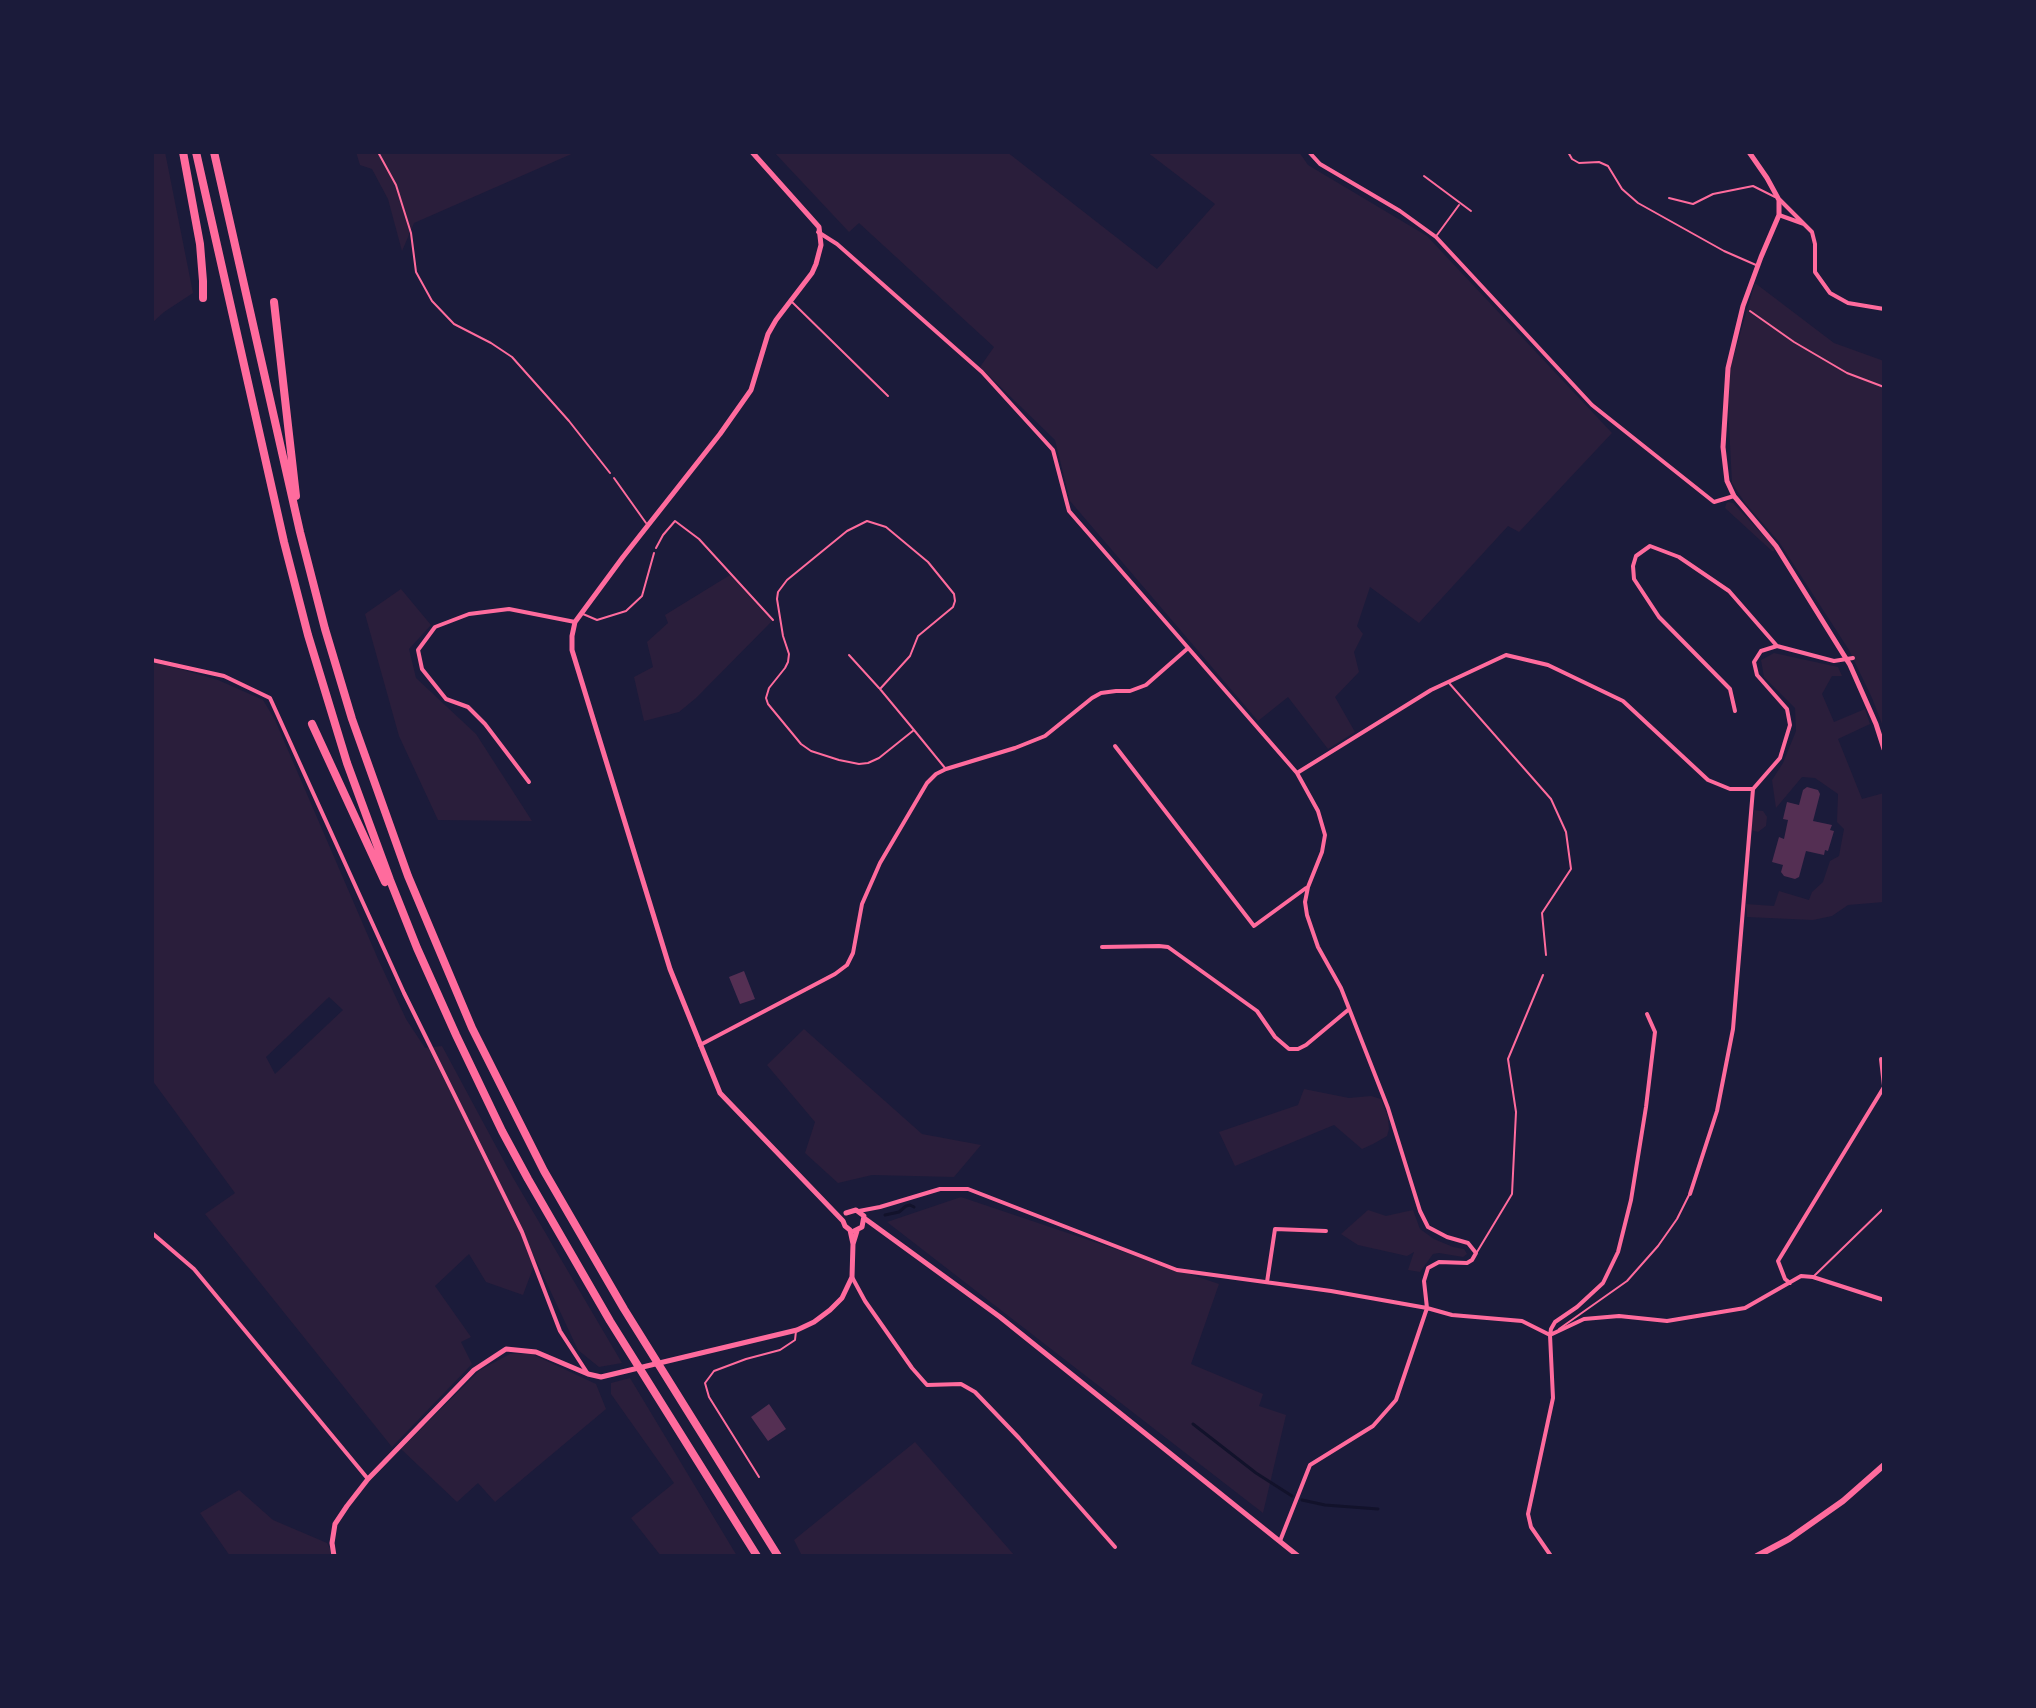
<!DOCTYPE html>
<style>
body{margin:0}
#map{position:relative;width:2036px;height:1708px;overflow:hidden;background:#1b1b3a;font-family:"Roboto Serif",serif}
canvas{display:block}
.frame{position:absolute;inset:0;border:154px solid #1b1b3a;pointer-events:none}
</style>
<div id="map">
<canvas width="2036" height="1708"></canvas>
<div class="frame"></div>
</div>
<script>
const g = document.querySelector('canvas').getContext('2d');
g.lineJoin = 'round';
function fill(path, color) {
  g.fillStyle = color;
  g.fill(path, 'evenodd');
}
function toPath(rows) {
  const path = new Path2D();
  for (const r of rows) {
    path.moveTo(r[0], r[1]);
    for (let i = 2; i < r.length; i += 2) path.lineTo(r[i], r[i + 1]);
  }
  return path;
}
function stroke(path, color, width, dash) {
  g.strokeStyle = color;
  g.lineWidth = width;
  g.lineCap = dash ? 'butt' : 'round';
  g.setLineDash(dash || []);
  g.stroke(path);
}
fill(toPath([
 [152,152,165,152,193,293,164,312,152,323],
 [356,152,576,152,414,223,402,251,388,199,372,169,360,165],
 [774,152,1007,152,1157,269,1215,204,1147,152,1299,152,1308,165,1427,236,1612,433,1519,532,1508,526,1419,623,1370,587,1357,626,1363,634,1354,652,1359,672,1335,697,1355,732,1328,749,1288,697,1258,721,1070,501,1055,440,980,367,994,347,859,223,849,232],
 [1755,283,1834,343,1884,361,1884,729,1872,698,1849,650,1779,542,1745,503,1732,483,1728,406,1730,368],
 [1728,502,1733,503,1775,548,1774,551,1772,551,1725,508,1726,504],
 [730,575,772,621,696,698,679,712,644,721,634,677,653,667,647,642,668,623,665,615],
 [401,589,431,625,409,649,416,678,476,734,532,821,438,820,399,736,365,614],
 [1774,653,1838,667,1842,676,1832,676,1822,694,1834,722,1865,709,1870,724,1838,739,1862,799,1884,793,1884,902,1848,905,1832,916,1813,920,1747,917,1746,904,1774,906,1779,891,1809,900,1812,892,1823,882,1830,861,1839,856,1844,829,1837,822,1838,794,1815,778,1802,777,1776,808,1772,780,1783,763,1796,731,1795,708,1764,677,1761,660],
 [152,661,218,680,263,700,275,720,378,959,406,1019,425,1048,442,1046,512,1176,622,1363,599,1367,578,1350,536,1260,523,1295,486,1282,469,1254,435,1286,471,1337,461,1342,472,1364,392,1447,205,1214,235,1193,152,1080],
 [329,997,343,1010,275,1074,266,1057],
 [1754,810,1763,811,1767,817,1766,826,1758,832,1751,830],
 [804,1029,922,1134,981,1145,954,1177,872,1175,838,1183,805,1153,815,1122,767,1065],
 [1304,1089,1349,1098,1371,1096,1381,1099,1388,1117,1389,1129,1387,1136,1373,1144,1362,1149,1334,1125,1235,1166,1219,1132,1298,1105],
 [961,1197,1219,1284,1191,1364,1263,1394,1259,1406,1286,1415,1263,1513,887,1222],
 [1368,1210,1386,1216,1413,1210,1420,1229,1434,1239,1453,1247,1464,1249,1467,1254,1463,1257,1439,1253,1433,1254,1420,1272,1408,1270,1414,1252,1407,1256,1358,1245,1341,1234],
 [510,1354,532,1354,596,1384,606,1409,495,1502,478,1483,457,1502,401,1449,480,1370],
 [630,1378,737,1556,661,1556,631,1518,674,1483,611,1394,611,1383],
 [915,1442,1015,1556,802,1556,794,1540],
 [239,1490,273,1520,327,1543,334,1556,230,1556,200,1513]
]), '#2a1e3b');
stroke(toPath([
 [885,1215,899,1212,906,1206,910,1205,914,1207],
 [1193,1424,1256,1473,1292,1496],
 [1302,1500,1325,1505,1378,1509]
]), '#12122b', 3);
fill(toPath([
 [1807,787,1818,790,1820,794,1813,821,1832,825,1830,830,1834,831,1828,851,1825,850,1824,855,1806,851,1799,877,1795,879,1784,876,1781,872,1783,865,1772,862,1779,837,1784,839,1788,820,1783,819,1787,802,1799,805,1803,790],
 [744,971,755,999,740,1004,729,977],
 [769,1404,786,1429,768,1441,751,1417]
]), '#542f53');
stroke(toPath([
 [378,152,396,185,411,233,416,272,432,301,454,324,491,343,512,357,569,421,610,473],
 [1750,311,1794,342,1847,373,1884,387],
 [656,548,663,535,675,521,699,539,773,620]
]), '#ff6b9d', 2);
stroke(toPath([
 [1568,152,1572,159,1579,163,1599,162,1608,166,1622,189,1638,203,1724,251,1756,265],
 [1424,176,1471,211],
 [1669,198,1693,204,1713,194,1753,186,1775,197],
 [1437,235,1459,205],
 [792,302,888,396],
 [614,478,646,523],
 [583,614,597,620,626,611,642,596,654,553],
 [849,655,879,688],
 [1449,683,1551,799,1566,832,1571,869,1542,913,1546,955],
 [914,730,879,758,868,763,859,764,839,760,811,751,801,744,768,704,766,698,769,688,785,668,788,662,789,654,783,636,777,599,778,592,787,580,847,531,867,521,886,527,928,562,954,594,955,601,953,607,918,636,910,656,880,689,914,730,945,768],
 [1477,1252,1512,1194,1516,1112,1508,1059,1543,975],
 [1813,1277,1884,1208],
 [1559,1329,1627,1281,1658,1246,1677,1219,1689,1195],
 [759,1477,709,1397,705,1383,714,1371,746,1359,780,1350,795,1340,796,1331]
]), '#ff6b9d', 2);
stroke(toPath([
 [1309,152,1320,164,1400,211,1436,237,1592,405,1714,502,1734,496],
 [1780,200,1812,232,1815,244,1815,272,1830,293,1848,303,1884,309],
 [1779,215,1804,224],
 [818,232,837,244,982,372,1053,450,1069,511,1297,773,1318,811,1325,835,1322,852,1308,887,1305,902,1307,915,1318,947,1341,988,1388,1108,1420,1211,1428,1227,1447,1237,1468,1243,1476,1253,1472,1260,1467,1263,1439,1262,1428,1268,1424,1281,1427,1308,1452,1315,1522,1321,1550,1335,1551,1329,1555,1322,1577,1307,1603,1283,1618,1252,1631,1200,1646,1107,1655,1032,1647,1014],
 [152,660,224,676,270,698,404,993,522,1232,560,1331,588,1374],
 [1735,711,1730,689,1659,617,1634,579,1633,566,1636,556,1650,546,1679,557,1729,591,1777,646],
 [1115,746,1254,926,1306,888],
 [1297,773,1431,690,1506,655,1548,665,1623,701,1708,780,1730,789,1753,789,1780,758,1790,725,1787,709,1757,675,1754,662,1761,651,1777,646,1834,661,1853,658],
 [529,782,485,724,468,707,446,699,422,669,418,650,435,627,469,614,509,609,575,622],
 [1102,947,1159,946,1168,947,1257,1011,1275,1037,1289,1049,1298,1049,1306,1045,1348,1010],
 [700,1045,835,974,847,965,853,953,862,904,880,863,927,783,936,774,946,769,1015,748,1045,736,1092,698,1101,693,1116,691,1130,691,1146,685,1187,649],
 [1881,1059,1884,1086],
 [1690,1194,1717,1111,1733,1029,1753,789],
 [859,1211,880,1207,940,1189,968,1189,1177,1270,1331,1291,1427,1308,1396,1400,1373,1426,1310,1465,1280,1541],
 [152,1233,194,1269,368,1479],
 [852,1277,865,1301,912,1368,927,1385,961,1384,975,1392,1019,1438,1115,1547],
 [1267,1282,1275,1229,1326,1231],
 [1790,1283,1785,1279,1778,1261,1884,1087],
 [1551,1556,1531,1527,1528,1514,1553,1398,1550,1335,1584,1319,1619,1316,1667,1321,1745,1308,1801,1276,1813,1277,1884,1300]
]), '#ff6b9d', 4);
stroke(toPath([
 [752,152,819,227,821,245,816,264,812,273,776,320,768,334,751,390,720,434,623,557,575,622,572,636,572,650,670,969,720,1093,843,1221,845,1226,850,1230,853,1244],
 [1749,152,1767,178,1779,200,1779,215,1761,257,1743,306,1728,368,1723,447,1727,481,1734,496,1776,546,1850,665,1876,724,1884,749],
 [846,1213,856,1210,864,1216,862,1227,854,1231],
 [864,1218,1000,1317,1298,1556],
 [334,1556,332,1543,335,1524,347,1506,368,1479,474,1370,506,1349,536,1352,588,1374,601,1377,797,1330,814,1322,830,1310,842,1298,852,1277,853,1244,857,1231]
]), '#ff6b9d', 5);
stroke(toPath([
 [1757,1556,1789,1539,1843,1501,1884,1465]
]), '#ff6b9d', 6);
stroke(toPath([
 [183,152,200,244,203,281,203,298],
 [196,152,284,542,308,635,347,763,390,880,417,948,456,1035,502,1131,528,1179,610,1321,757,1556],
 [214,152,300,532,325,629,352,719,408,876,472,1028,544,1171,624,1309,778,1556],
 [274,302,296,496],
 [312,724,385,882]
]), '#ff6b9d', 8);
</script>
